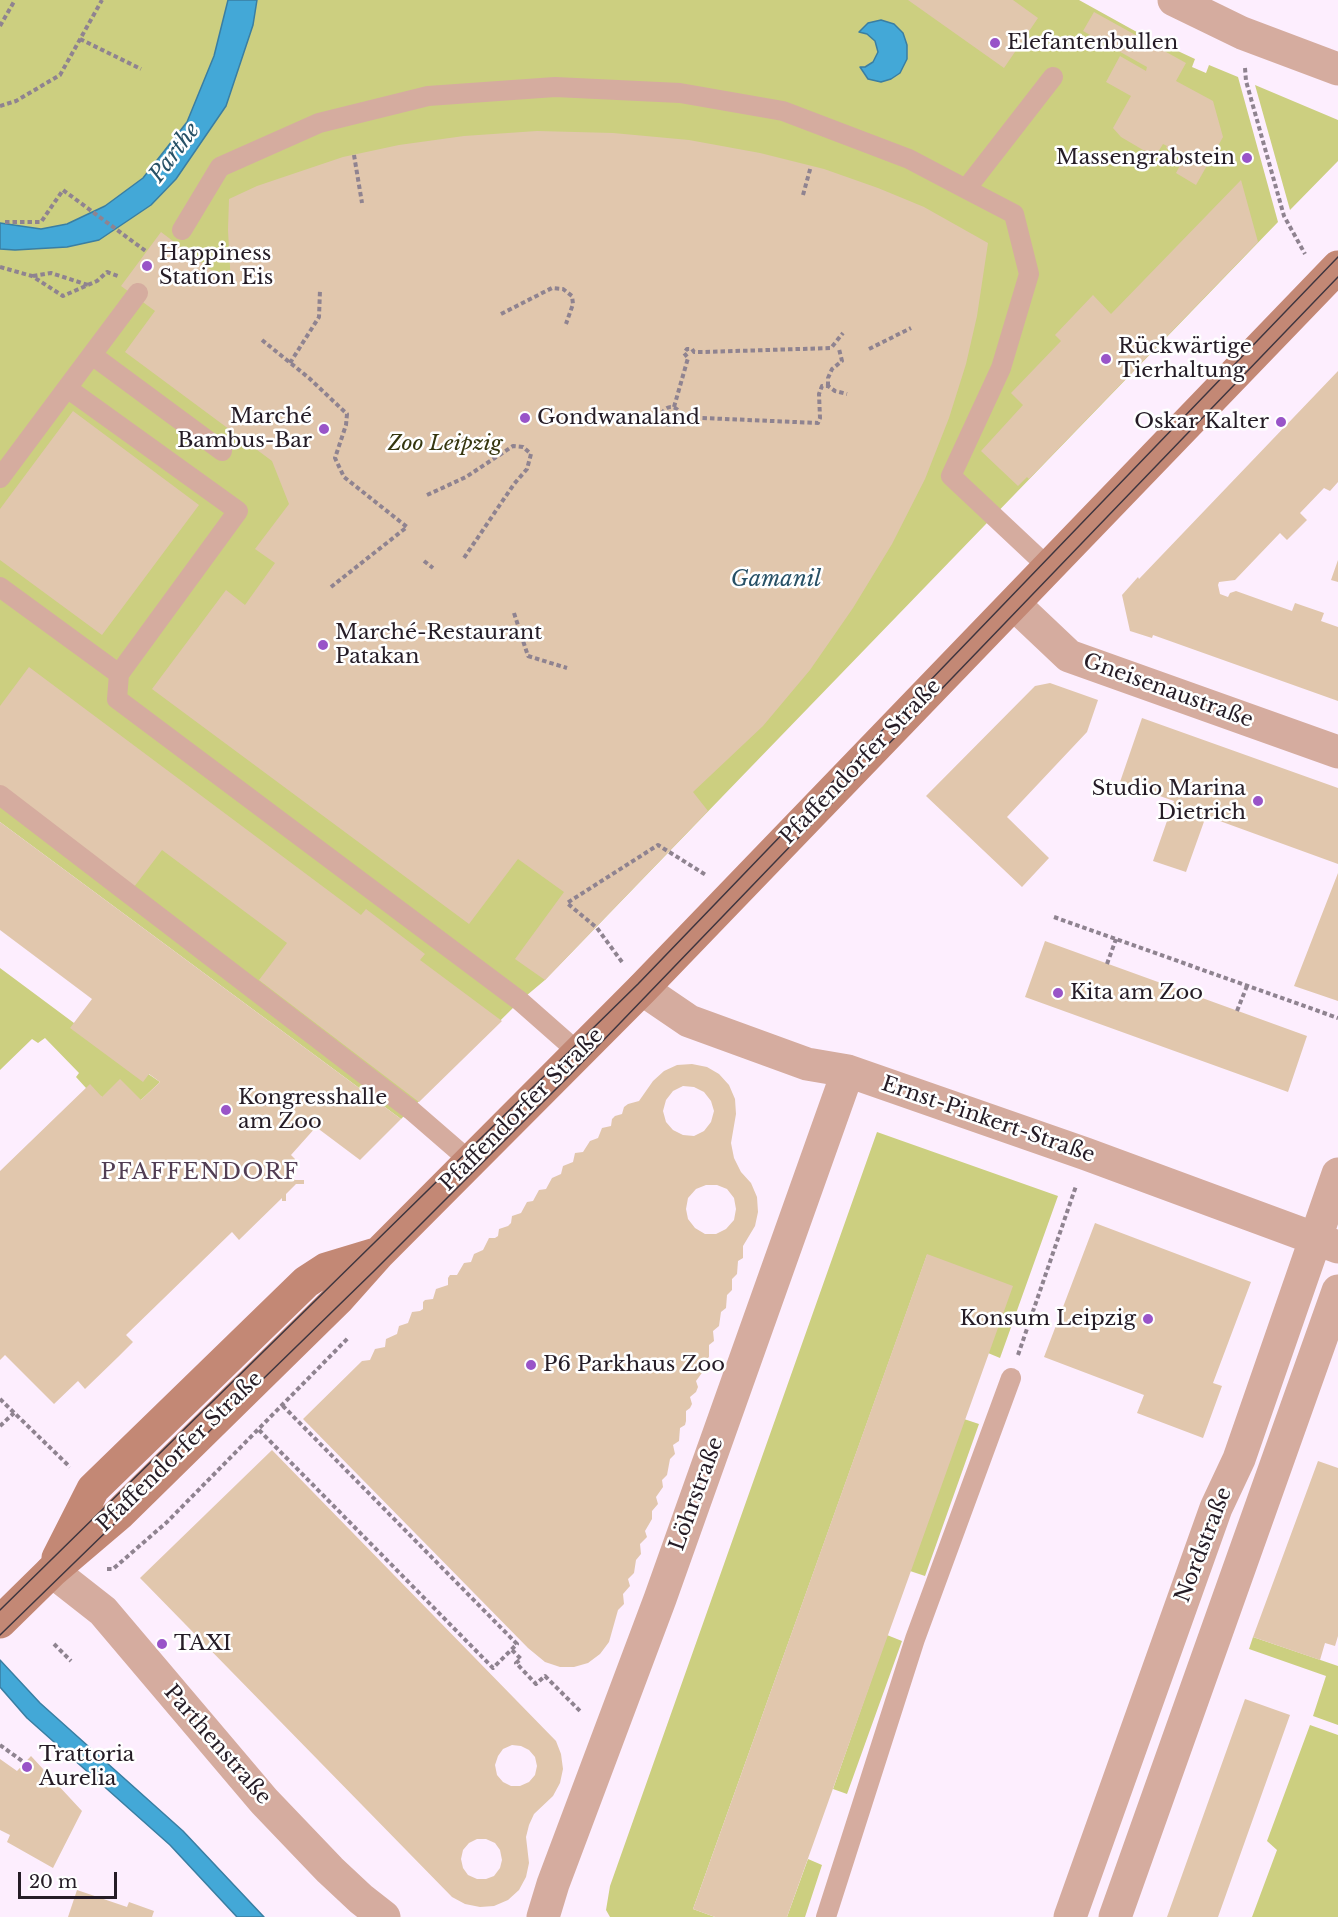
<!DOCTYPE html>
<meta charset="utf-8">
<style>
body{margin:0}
#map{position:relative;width:1338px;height:1917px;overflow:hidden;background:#fdeefe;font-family:"Libre Baskerville",serif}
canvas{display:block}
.scale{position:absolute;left:18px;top:1872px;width:99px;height:27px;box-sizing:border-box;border:3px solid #251c26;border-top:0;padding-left:8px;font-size:18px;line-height:21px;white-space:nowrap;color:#251c26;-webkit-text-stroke:4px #fff;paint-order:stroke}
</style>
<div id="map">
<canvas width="1338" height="1917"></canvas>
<div class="scale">20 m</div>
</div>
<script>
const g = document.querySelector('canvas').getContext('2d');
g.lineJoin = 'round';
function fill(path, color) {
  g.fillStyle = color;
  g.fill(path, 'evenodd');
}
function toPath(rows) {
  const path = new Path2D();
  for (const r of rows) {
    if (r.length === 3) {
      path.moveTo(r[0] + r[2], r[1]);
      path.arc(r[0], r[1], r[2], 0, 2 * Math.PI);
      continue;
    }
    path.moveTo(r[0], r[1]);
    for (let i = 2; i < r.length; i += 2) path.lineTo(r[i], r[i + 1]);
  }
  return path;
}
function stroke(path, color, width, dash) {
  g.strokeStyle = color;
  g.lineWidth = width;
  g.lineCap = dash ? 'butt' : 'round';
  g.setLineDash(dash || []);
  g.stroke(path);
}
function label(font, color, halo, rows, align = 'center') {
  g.font = font + ' "Libre Baskerville",serif';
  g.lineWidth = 5;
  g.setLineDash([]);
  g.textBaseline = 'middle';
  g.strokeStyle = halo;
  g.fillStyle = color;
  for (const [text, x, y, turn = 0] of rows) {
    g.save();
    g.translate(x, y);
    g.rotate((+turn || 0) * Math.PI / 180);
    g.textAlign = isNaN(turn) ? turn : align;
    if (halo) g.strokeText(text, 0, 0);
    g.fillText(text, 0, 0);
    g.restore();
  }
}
fill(toPath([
 [0,0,1079,0,1135,31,1195,59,1192,67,1206,73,1209,65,1238,77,1278,222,545,980,520,1001,401,1119,0,822],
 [1255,85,1338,120,1338,161,1290,210],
 [0,968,74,1023,160,1082,141,1100,102,1097,86,1088,76,1077,79,1073,45,1038,38,1043,32,1039,0,1070],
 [877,1132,1058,1196,1000,1358,988,1353,927,1255,693,1909,715,1917,610,1917,606,1910,610,1886],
 [964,1419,979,1424,925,1576,910,1571],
 [887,1635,902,1641,847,1794,833,1789],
 [1253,1637,1338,1666,1338,1725,1313,1716,1326,1676,1249,1649],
 [1310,1725,1338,1735,1338,1917,1252,1917,1277,1850,1267,1841],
 [808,1859,822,1865,805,1917,787,1917]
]), '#cccf80');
const water = toPath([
 [228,0,257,0,253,25,226,106,176,179,151,205,99,240,67,247,15,250,0,249,0,223,41,229,67,224,105,206,143,178,187,122,214,56,228,0],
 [881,20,894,24,903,33,907,45,907,59,900,73,891,79,881,82,868,79,860,67,865,67,873,62,878,52,875,41,867,34,859,32,868,23,881,20],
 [0,1660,40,1703,183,1831,264,1917,237,1917,170,1845,27,1718,0,1687,0,1660]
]);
fill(water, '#43a8d7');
stroke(water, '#3a7ea2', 1.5);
fill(toPath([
 [908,0,1013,0,1038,18,1004,68],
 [1094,12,1186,63,1176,81,1213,101,1223,137,1196,185,1176,173,1184,158,1166,148,1167,146,1163,144,1155,157,1121,137,1113,128,1131,96,1106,82,1120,56,1146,71,1147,67,1083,31],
 [537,131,613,133,689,140,760,153,824,169,878,188,924,207,988,243,977,316,966,364,949,418,925,479,892,544,853,608,810,670,763,726,693,792,708,811,545,980,515,959,564,892,518,859,469,924,152,689,226,590,245,605,275,563,255,549,289,504,272,461,125,352,155,311,121,286,161,232,231,285,228,230,229,199,257,186,343,157,399,145,464,136],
 [1241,180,1258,242,1029,479,1027,477,1018,486,981,451,1023,405,1011,393,1061,341,1055,335,1093,295,1111,314],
 [1338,371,1338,482,1330,491,1324,488,1300,513,1307,520,1287,540,1280,533,1235,580,1219,582,1218,585,1220,594,1228,597,1230,593,1236,591,1292,611,1295,603,1324,613,1321,621,1338,627,1338,701,1153,635,1152,638,1130,631,1122,595,1138,577,1139,579],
 [73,411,199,505,102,635,0,560,0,509],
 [1338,560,1338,582,1331,580],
 [29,667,361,915,366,909,425,954,420,960,502,1021,419,1102,259,980,287,943,162,850,134,887,0,786,0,706],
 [1050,683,1098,700,1087,732,1007,817,1049,858,1022,887,926,796,1035,686],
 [1142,718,1338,788,1338,864,1206,816,1186,872,1153,861,1174,801,1120,782],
 [0,822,401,1119,360,1160,316,1127,291,1155,295,1159,294,1167,285,1170,295,1180,304,1180,304,1184,296,1184,286,1194,286,1201,282,1201,282,1198,239,1240,232,1232,126,1335,133,1342,118,1357,85,1389,78,1381,54,1404,5,1355,0,1360,0,1171,90,1084,102,1097,120,1079,141,1100,160,1082,149,1074,143,1082,70,1028,92,999,0,930],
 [1338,873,1338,1001,1294,986],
 [1045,941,1307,1036,1288,1092,1025,997],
 [692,1064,707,1067,719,1074,729,1085,735,1099,736,1114,731,1143,734,1158,741,1172,751,1183,757,1197,758,1212,755,1226,743,1246,743,1258,738,1261,737,1274,732,1279,732,1290,727,1295,726,1308,721,1312,719,1326,713,1331,714,1341,709,1345,709,1357,704,1361,702,1366,704,1370,696,1381,698,1387,696,1392,690,1397,692,1404,690,1408,686,1411,686,1421,685,1425,680,1428,679,1441,673,1445,675,1454,670,1459,667,1475,662,1480,663,1487,656,1497,658,1504,652,1511,652,1519,645,1531,647,1537,640,1544,641,1554,636,1560,634,1573,628,1579,630,1586,623,1594,624,1604,618,1610,609,1642,600,1654,588,1663,574,1667,560,1667,545,1662,528,1648,303,1419,362,1361,370,1360,375,1349,385,1347,386,1339,397,1334,399,1326,408,1323,412,1312,420,1311,423,1309,423,1302,425,1300,433,1299,436,1289,448,1285,448,1278,450,1275,457,1275,464,1263,471,1262,474,1254,483,1250,489,1238,495,1238,498,1236,499,1229,508,1226,511,1223,512,1216,521,1213,527,1202,533,1201,539,1190,546,1189,552,1178,561,1174,563,1166,573,1162,575,1153,583,1152,590,1141,598,1138,602,1128,611,1126,612,1119,615,1116,622,1114,624,1107,628,1104,639,1101,653,1081,664,1071,677,1065],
 [683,1086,694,1087,704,1092,711,1101,714,1111,711,1122,704,1131,694,1136,683,1135,673,1130,666,1122,663,1111,666,1100,673,1091],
 [706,1185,717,1185,727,1189,734,1198,736,1209,734,1220,726,1229,716,1234,705,1234,695,1228,688,1219,686,1209,688,1198,696,1189],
 [1095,1223,1251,1282,1213,1383,1222,1386,1203,1438,1137,1413,1144,1395,1044,1357],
 [927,1254,1013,1286,787,1917,715,1917,693,1909],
 [272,1450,556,1741,561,1754,563,1769,560,1783,553,1796,534,1814,529,1825,526,1837,529,1863,526,1877,519,1890,508,1900,494,1906,480,1907,465,1904,452,1897,140,1578],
 [512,1745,521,1746,529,1750,535,1757,537,1766,535,1775,529,1782,520,1786,511,1786,503,1782,497,1775,495,1765,498,1756,503,1749],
 [477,1839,486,1839,495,1843,500,1850,502,1860,500,1868,494,1876,486,1879,477,1879,468,1875,463,1868,461,1859,463,1850,469,1843],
 [1318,1461,1338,1468,1338,1636,1335,1646,1325,1643,1320,1660,1253,1637],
 [1245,1699,1290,1715,1218,1917,1167,1917],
 [31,1756,82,1811,53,1868,7,1842,10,1835,0,1830,0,1759,17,1771],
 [77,1890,127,1907,129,1902,154,1911,152,1917,68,1917]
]), '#e1c7ad');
stroke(toPath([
 [0,26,15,0],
 [80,39,141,69],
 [1245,68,1246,81,1284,216,1305,254],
 [0,106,16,101,60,75,102,0],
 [354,155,362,203],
 [803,195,811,166],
 [5,222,41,222,63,190,147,252],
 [0,267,32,276,63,296,97,281,107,272,118,276],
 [33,276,51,273,88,285],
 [501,314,552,288,563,289,572,296,573,304,566,324],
 [262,340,309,378,347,414,346,425,335,458,344,477,407,527,331,587],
 [869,349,911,328],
 [290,363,319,317,320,290],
 [828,386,828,378,832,369,842,361,839,349],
 [671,416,9],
 [674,407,688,358,684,353,687,349,692,349,694,352,704,352,831,348,843,333],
 [680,417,818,423,820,418,819,394,822,386,828,386,835,391,847,394],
 [427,495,466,477,513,446,523,447,531,454,527,469,514,484,464,558],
 [424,561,433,568],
 [514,613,528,656,567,668],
 [1054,917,1338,1018],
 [622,962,597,928,567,903,658,845,706,875],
 [1107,964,1116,939],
 [1237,1011,1247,986],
 [1018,1355,1076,1186],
 [0,1399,70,1467],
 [0,1426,14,1413],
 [259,1430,493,1668,517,1644,283,1406],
 [107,1569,113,1569,167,1522,349,1337],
 [54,1644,71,1661],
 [512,1650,521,1659,516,1663,536,1684,545,1676,582,1713],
 [0,1745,25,1763]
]), '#8f8390', 4, [4.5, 3]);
stroke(toPath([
 [966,189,1014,214,1029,274,1001,368,951,476,1049,568],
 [182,230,220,167,319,123,428,96,555,87,680,93,783,111,909,159,966,189,1053,77],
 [92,355,222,451],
 [67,388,138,293],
 [0,478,67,388,238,511,119,674,0,587],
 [119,674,117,699,520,1001,579,1053],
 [0,795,411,1110,471,1162],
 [826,1917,915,1639,1011,1378]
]), '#d5ac9f', 20);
stroke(toPath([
 [1174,0,1242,33,1338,69],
 [1014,604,1069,656,1338,752],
 [642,989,689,1021,807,1064,848,1071,1086,1154,1338,1247],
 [52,1571,103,1611,264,1801,330,1870,361,1899,384,1917],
 [543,1917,553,1884,660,1599,848,1071],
 [1070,1917,1216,1508,1239,1459,1338,1174],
 [1115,1917,1338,1291]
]), '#d5ac9f', 33);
stroke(toPath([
 [58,1558,93,1489,306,1282,326,1269,379,1253],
 [0,1622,52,1571,119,1514,338,1299,379,1253,642,989,1338,267]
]), '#c38875', 33);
stroke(toPath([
 [0,1610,638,984,1338,257],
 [0,1635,373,1272,571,1074,1338,277]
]), '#3e353f', 1.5);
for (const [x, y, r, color] of [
 [995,43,6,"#9954c8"],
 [1247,158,6,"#9954c8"],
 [147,266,6,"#9954c8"],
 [1106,359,6,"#9954c8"],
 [525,418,6,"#9954c8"],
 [1281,422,6,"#9954c8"],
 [324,429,6,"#9954c8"],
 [323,645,6,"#9954c8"],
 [1258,801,6,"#9954c8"],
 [1058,993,6,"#9954c8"],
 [226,1110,6,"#9954c8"],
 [1148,1319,6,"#9954c8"],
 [531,1365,6,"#9954c8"],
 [162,1644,6,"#9954c8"],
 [27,1767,6,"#9954c8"]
]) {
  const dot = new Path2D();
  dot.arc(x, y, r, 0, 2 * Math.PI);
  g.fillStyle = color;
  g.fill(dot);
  stroke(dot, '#fff', 2);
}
label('21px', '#251c26', '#fff', [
 ["Elefantenbullen",1007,43],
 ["Massengrabstein",1235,158,"right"],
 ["Happiness",159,254],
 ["Station Eis",159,278],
 ["Rückwärtige",1118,347],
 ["Tierhaltung",1118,371],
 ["Marché",312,417,"right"],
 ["Bambus-Bar",312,441,"right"],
 ["Gondwanaland",537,418],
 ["Oskar Kalter",1269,422,"right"],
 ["Marché-Restaurant",335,633],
 ["Patakan",335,657],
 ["Studio Marina",1246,789,"right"],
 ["Dietrich",1246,813,"right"],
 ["Kita am Zoo",1070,993],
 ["Kongresshalle",238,1098],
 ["am Zoo",238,1122],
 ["Konsum Leipzig",1136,1319,"right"],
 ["P6 Parkhaus Zoo",543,1365],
 ["TAXI",174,1644],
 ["Trattoria",39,1755],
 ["Aurelia",39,1779]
], 'left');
label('italic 21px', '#35360f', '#fff', [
 ["Zoo Leipzig",445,444]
]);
label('21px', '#251c26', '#fff', [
 ["Gneisenaustraße",1168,691,20],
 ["Pfaffendorfer Straße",861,762,-46],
 ["Pfaffendorfer Straße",522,1110,-45],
 ["Ernst-Pinkert-Straße",988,1120,19],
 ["Pfaffendorfer Straße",180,1452,-44],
 ["Löhrstraße",697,1494,-70],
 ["Nordstraße",1204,1545,-69],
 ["Parthenstraße",217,1745,49]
]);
label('italic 22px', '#285166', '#fff', [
 ["Parthe",175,153,-53],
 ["Gamanil",776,580]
]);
g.letterSpacing = '1.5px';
label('22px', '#523e54', '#fff', [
 ["PFAFFENDORF",200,1173]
]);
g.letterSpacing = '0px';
</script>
